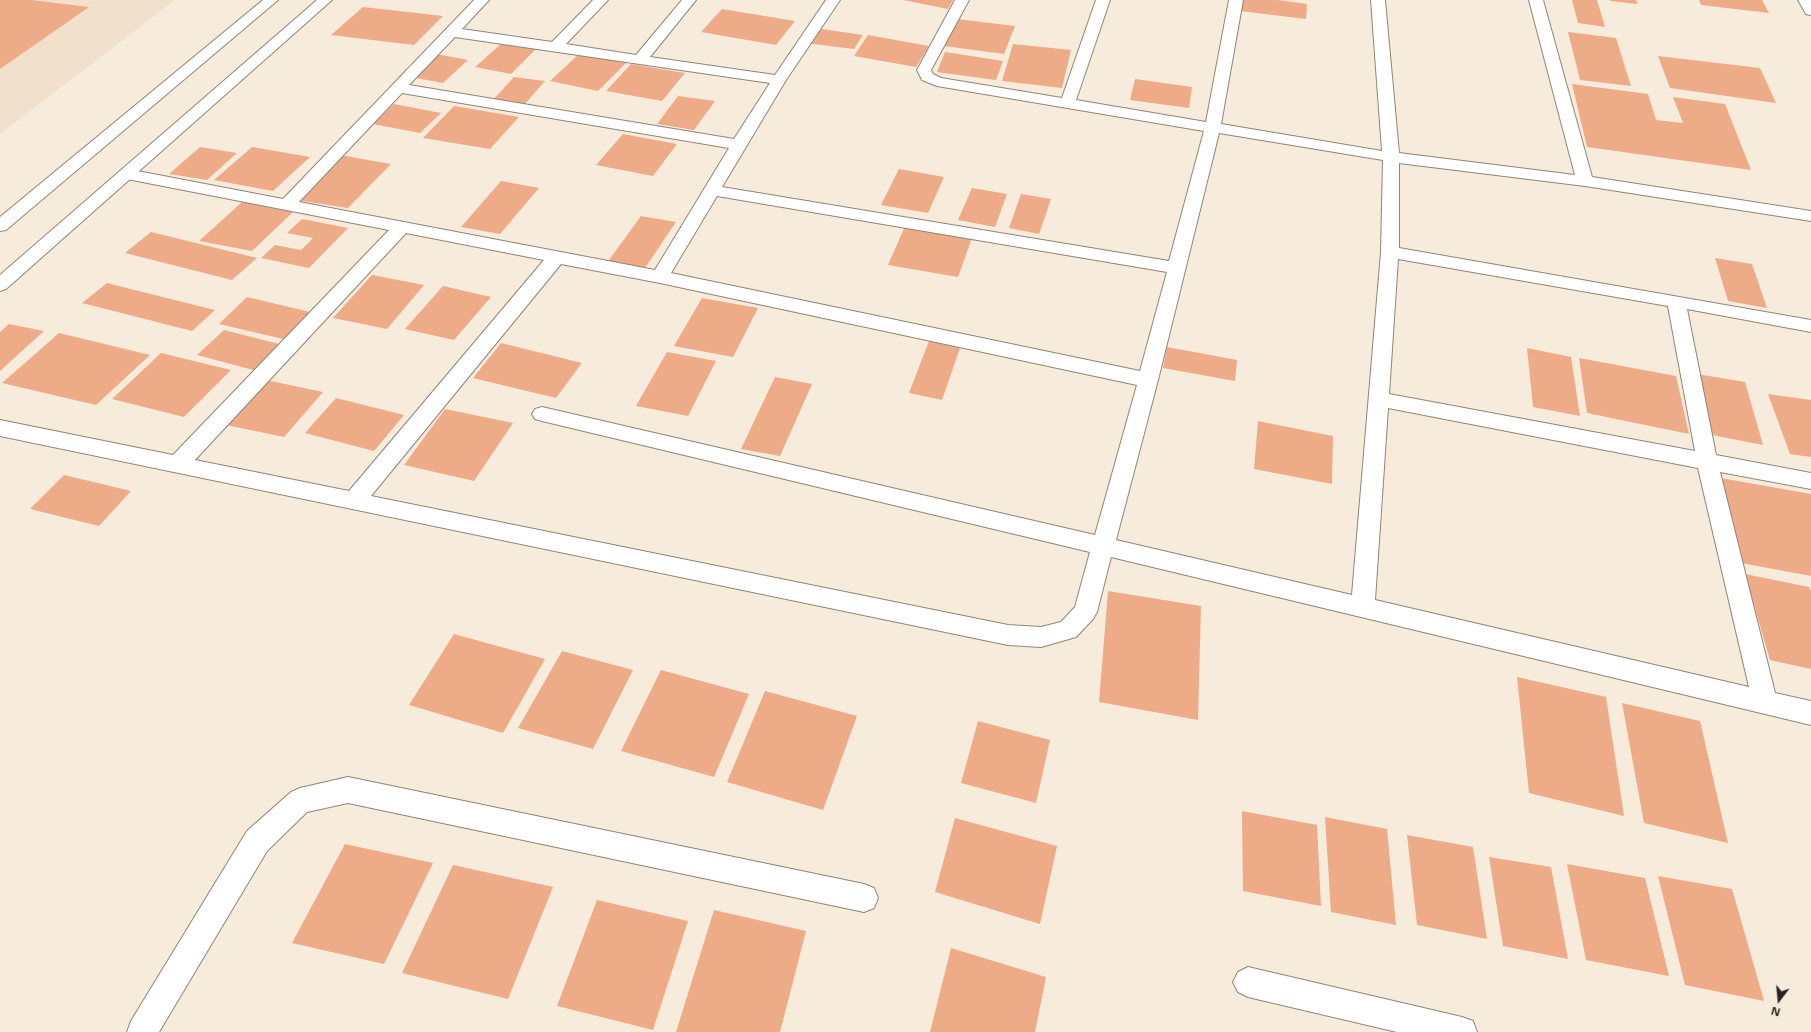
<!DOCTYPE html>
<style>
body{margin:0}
#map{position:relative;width:1811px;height:1032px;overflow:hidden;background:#f7ebdc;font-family:"Open Sans",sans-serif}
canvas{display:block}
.north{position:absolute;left:1759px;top:980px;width:40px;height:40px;-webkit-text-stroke:3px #f7ebdc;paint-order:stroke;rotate:196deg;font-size:11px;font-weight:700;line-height:16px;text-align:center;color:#26221d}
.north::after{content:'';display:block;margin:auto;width:14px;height:18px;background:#26221d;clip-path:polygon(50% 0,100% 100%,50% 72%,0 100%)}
</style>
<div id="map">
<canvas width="1811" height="1032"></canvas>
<div class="north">N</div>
</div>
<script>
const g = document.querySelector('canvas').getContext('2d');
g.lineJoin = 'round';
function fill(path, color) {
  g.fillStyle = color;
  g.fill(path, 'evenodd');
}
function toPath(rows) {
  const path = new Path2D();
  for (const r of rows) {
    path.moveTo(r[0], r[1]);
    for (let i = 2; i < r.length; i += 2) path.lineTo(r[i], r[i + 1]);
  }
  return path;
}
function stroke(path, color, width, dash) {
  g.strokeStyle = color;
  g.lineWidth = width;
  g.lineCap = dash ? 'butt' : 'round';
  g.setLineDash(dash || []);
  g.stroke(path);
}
fill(toPath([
 [0,0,175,0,0,134]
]), '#f1e0cb');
fill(toPath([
 [0,0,31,0,89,7,0,69],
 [903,0,953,0,948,9],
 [1242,0,1278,0,1307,4,1306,19,1240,11],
 [1572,0,1597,0,1605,27,1578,23],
 [1610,0,1636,0,1638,4,1610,1],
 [1699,0,1762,0,1769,13,1701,5],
 [363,7,443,16,414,45,331,35],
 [722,9,795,21,776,45,701,32],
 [957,19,1015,26,1004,54,944,46],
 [815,28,863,35,854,49,805,43],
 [1568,32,1616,38,1631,86,1580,80],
 [868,35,929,46,916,67,854,56],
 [502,43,536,49,511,74,475,67],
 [1013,44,1071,50,1062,88,1002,81],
 [945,52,1003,61,996,80,937,72],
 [580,53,627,62,598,91,550,81],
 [436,54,468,60,443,83,411,77],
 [1658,56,1760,68,1776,103,1670,88],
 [631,64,685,73,662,101,606,91],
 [514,77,545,81,524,105,492,101],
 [1135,79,1192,87,1189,108,1130,100],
 [1572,84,1648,94,1656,120,1683,123,1673,97,1725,104,1751,170,1587,147],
 [678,96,715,101,694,130,657,124],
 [394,104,441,113,420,133,373,124],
 [454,106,519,117,490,149,423,138],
 [623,134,677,144,653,176,596,165],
 [200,147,237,153,207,180,169,174],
 [252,147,310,157,273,191,214,180],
 [340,155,391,164,348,208,296,200],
 [899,169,944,177,928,213,881,205],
 [501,181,539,188,500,234,461,227],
 [972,188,1007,194,995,227,958,220],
 [1021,194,1051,199,1039,234,1009,228],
 [242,202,293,212,252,251,199,241],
 [641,216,676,222,643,271,606,264],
 [302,219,348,228,309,268,261,258,275,245,301,250,313,238,287,233],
 [906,224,973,235,958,277,888,265],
 [151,232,257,258,232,280,125,253],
 [1715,258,1752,264,1767,308,1728,301],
 [372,275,424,285,387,329,333,318],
 [107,283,215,310,192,331,82,303],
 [443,286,491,297,454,340,405,329],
 [247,297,310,312,283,339,219,324],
 [702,298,758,308,733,357,674,346],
 [9,324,44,331,0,371,0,332],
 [224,330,283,345,257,371,197,355],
 [59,333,150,355,96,405,2,383],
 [929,341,960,348,942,400,909,393],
 [501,343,582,363,556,398,473,378],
 [1167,347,1237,360,1235,381,1163,368],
 [1527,348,1571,357,1580,416,1533,407],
 [667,352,716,361,688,416,636,406],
 [161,353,231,370,184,417,112,399],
 [1579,358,1676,376,1689,434,1587,413],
 [1697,374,1745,382,1763,445,1712,435],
 [775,377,812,384,780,456,741,449],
 [266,380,323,392,284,437,226,425],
 [1768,394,1811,400,1811,457,1790,454],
 [336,398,404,415,374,451,305,433],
 [445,409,513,423,474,481,404,465],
 [1258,421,1333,436,1332,484,1254,469],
 [64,475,131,491,99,526,30,509],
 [1715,477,1811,494,1811,576,1741,563],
 [1745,574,1809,587,1811,591,1811,669,1770,660],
 [1108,591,1201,606,1198,720,1099,702],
 [454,634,545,659,503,733,409,705],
 [562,651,633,670,593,749,518,728],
 [661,670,749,694,714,777,621,751],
 [1517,677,1606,697,1624,816,1529,793],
 [765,691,857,716,823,810,727,782],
 [1622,703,1700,721,1728,843,1644,823],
 [978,721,1050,740,1036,803,961,783],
 [1242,811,1317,825,1321,906,1243,891],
 [1325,817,1387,829,1396,925,1331,912],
 [955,818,1057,846,1040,924,935,892],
 [1407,835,1473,847,1487,939,1417,925],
 [345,844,433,863,384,964,292,943],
 [1489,857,1551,867,1568,959,1503,946],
 [1567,864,1645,878,1669,976,1586,960],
 [453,865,553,887,508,999,402,973],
 [1658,876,1732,889,1764,1001,1685,985],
 [597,900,688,921,653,1030,557,1006],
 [714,910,806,931,780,1032,676,1032],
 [951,948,1046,977,1035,1032,930,1032]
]), '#eeab88');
const minor = toPath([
 [474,0,489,0,462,29,552,42,593,0,608,0,566,44,636,55,682,0,696,0,650,57,775,75,826,0,840,0,786,80,722,187,1169,261,1204,131,937,86,922,80,917,70,955,0,969,0,931,70,933,74,941,78,1062,98,1096,0,1110,0,1076,100,1206,122,1229,0,1243,0,1221,124,1382,151,1371,0,1385,0,1399,153,1575,175,1529,0,1543,0,1592,177,1811,211,1811,221,1585,186,1399,163,1399,248,1811,320,1811,332,1687,309,1716,455,1811,473,1811,489,1720,472,1775,693,1811,701,1811,725,1111,557,1097,612,1093,619,1076,637,1041,647,1008,645,0,436,0,420,173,455,389,230,127,179,121,177,119,174,121,171,127,169,283,199,474,0],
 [455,37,770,83,734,139,409,85,455,37],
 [402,93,729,148,655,270,299,202,402,93],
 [1219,133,1383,160,1381,252,1352,595,1116,540,1158,380,1219,133],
 [717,196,1167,272,1140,371,671,273,717,196],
 [406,233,544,260,349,491,195,460,406,233],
 [1398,259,1668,306,1695,451,1389,394,1398,259],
 [561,264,660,283,1137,385,1095,535,542,407,535,409,532,414,535,419,542,421,1090,552,1075,607,1061,622,1041,627,1008,625,371,496,561,264],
 [1388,408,1698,468,1749,687,1375,600,1388,408],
 [1798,0,1811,0,1811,15,1806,14,1798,0],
 [348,777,864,884,874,888,878,898,874,908,864,912,348,803,307,812,267,851,159,1032,127,1032,131,1021,247,831,291,792,300,788,348,777],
 [1248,967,1462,1017,1473,1021,1477,1032,1397,1032,1248,997,1238,992,1233,982,1238,972,1248,967]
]);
const tertiary = toPath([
 [263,0,278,0,6,230,0,231,0,217,263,0],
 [317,0,332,0,6,289,0,291,0,275,317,0]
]);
stroke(minor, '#8f8577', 2);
stroke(tertiary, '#8f8577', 2);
fill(minor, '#fff');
fill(tertiary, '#fff');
</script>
